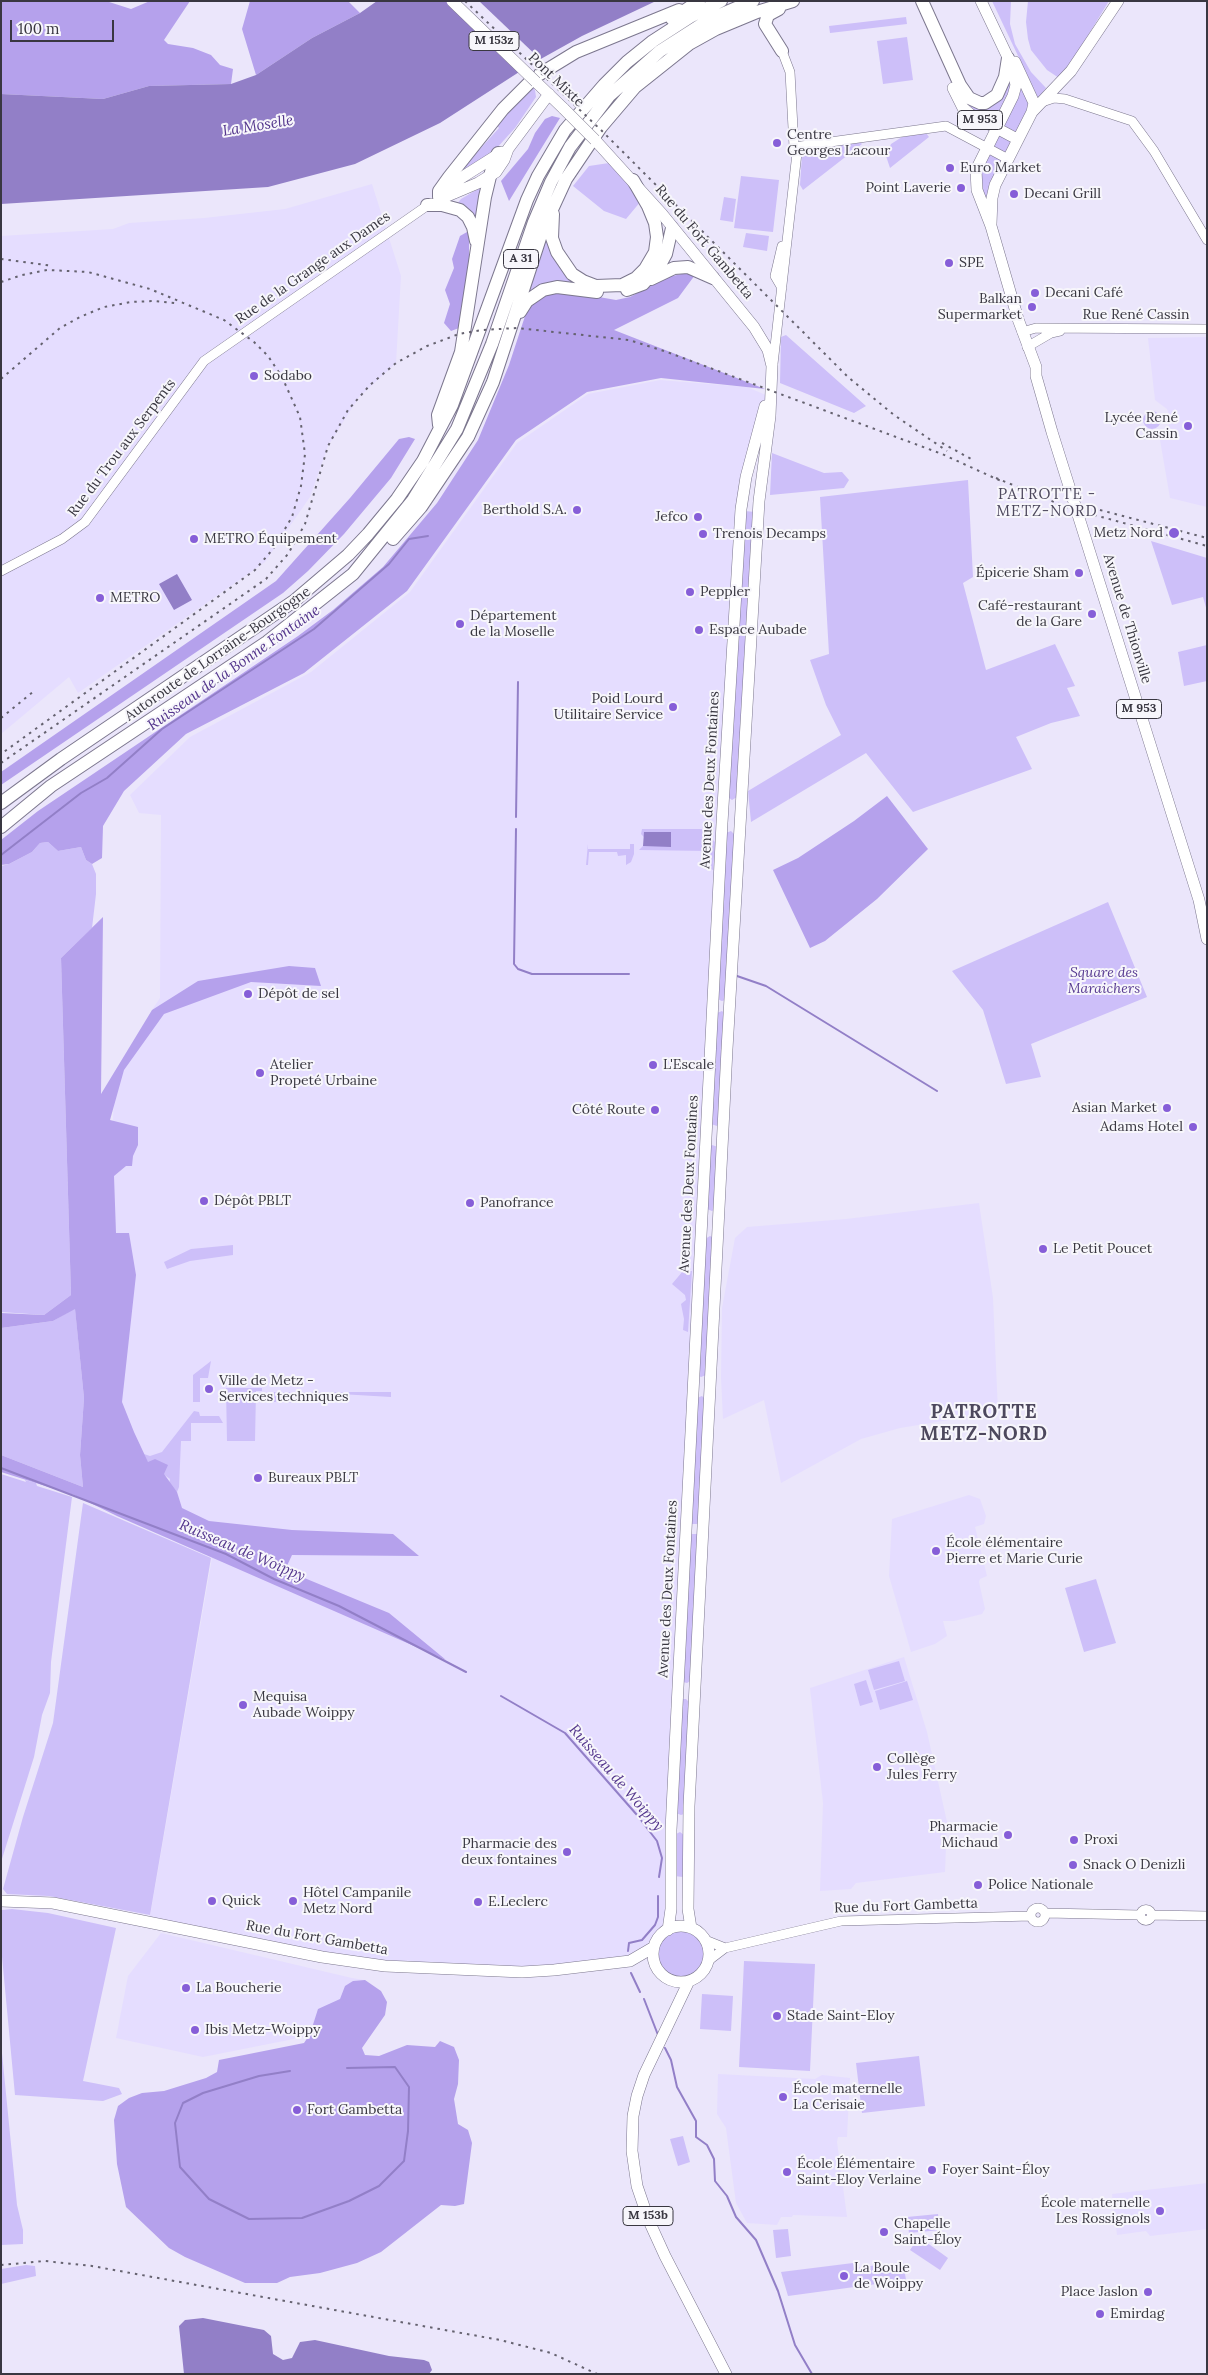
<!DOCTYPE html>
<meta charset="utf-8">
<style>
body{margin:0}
#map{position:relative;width:1208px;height:2375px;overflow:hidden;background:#ebe6fb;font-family:Lora,serif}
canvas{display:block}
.frame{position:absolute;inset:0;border:2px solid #393741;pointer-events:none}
.scale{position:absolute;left:10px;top:20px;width:104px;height:22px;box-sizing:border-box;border:2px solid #393741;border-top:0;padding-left:6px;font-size:15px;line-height:18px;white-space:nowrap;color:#393741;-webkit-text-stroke:4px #f7f6fb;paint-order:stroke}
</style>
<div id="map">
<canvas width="1208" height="2375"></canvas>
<div class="frame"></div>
<div class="scale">100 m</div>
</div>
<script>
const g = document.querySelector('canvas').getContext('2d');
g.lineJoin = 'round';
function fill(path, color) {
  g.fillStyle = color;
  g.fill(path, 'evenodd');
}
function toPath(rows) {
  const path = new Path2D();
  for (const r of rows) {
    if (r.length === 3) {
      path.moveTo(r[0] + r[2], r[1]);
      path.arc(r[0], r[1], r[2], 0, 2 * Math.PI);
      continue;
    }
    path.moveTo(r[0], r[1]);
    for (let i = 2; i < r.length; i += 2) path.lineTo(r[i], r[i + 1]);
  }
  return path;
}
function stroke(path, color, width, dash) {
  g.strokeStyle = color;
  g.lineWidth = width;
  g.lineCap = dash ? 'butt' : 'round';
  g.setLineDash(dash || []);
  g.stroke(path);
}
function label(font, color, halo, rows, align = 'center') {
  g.font = font + ' Lora,serif';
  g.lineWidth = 4;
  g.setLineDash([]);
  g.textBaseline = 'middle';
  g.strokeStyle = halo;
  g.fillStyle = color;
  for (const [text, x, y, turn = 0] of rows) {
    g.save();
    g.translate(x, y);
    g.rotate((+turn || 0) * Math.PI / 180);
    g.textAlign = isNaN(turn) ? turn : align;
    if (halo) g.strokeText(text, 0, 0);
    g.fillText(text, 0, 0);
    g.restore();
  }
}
fill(toPath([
 [372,184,401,276,396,363,359,397,328,446,310,497,265,562,78,693,69,677,1,734,1,236,113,229,129,223,204,218,285,209],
 [1207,337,1207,507,1170,498,1160,440,1166,434,1171,419,1167,409,1155,400,1148,338],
 [660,380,747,387,768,396,746,477,668,1930,659,1937,654,1947,644,1954,585,1967,385,1966,149,1922,212,1558,117,1516,126,1304,111,1195,114,1087,152,1010,160,998,161,815,139,813,130,795,190,737,311,672,410,592,517,443,588,394],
 [979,1203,993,1298,998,1412,900,1428,861,1439,781,1483,764,1400,723,1419,721,1378,722,1308,735,1238,747,1227,846,1219],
 [969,1495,980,1499,986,1516,984,1524,975,1527,987,1576,980,1579,979,1582,985,1609,982,1614,954,1621,943,1621,947,1636,935,1644,911,1652,889,1576,892,1519],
 [904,1657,927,1732,947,1822,945,1872,856,1883,851,1889,820,1891,823,1803,810,1688],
 [161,1933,352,1978,364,1980,324,2033,203,2057,116,2038,128,1976],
 [718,2074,815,2079,822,2075,850,2078,847,2137,838,2137,837,2142,847,2217,793,2215,792,2217,781,2217,777,2225,747,2223,736,2203,726,2128,717,2114],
 [1207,2183,1207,2229,1150,2236,1146,2231,1117,2235,1112,2194]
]), '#e5ddff');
fill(toPath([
 [992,1,1011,1,1010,24,1015,44,1031,72,1046,88,1038,98],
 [1028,1,1109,1,1063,76,1059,78,1047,70,1031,50,1028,39,1026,22],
 [906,17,907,24,830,33,829,26],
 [907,37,913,80,883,84,877,41],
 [1015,78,1034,99,1001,172,991,226,975,177,996,129,963,108,969,98,974,102],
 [530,83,535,90,536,97,515,128,495,150,451,181,499,128,495,123],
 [926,133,929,137,890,168,886,156,891,144,902,137],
 [860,142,862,144,803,190,800,185,802,155,805,152],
 [609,163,632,188,641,201,626,219,604,211,573,186,589,166],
 [741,176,779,180,773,232,734,228],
 [483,186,478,224,457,204,461,199],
 [724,197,736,199,733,222,720,220],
 [547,233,578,284,538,287,527,292],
 [746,233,769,236,767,251,743,247],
 [786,335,866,406,854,413,780,383,781,337],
 [1152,420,9],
 [772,453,824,473,842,472,849,480,844,488,770,495],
 [968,480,973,577,963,583,986,670,1055,644,1075,686,1067,688,1080,716,1051,723,1016,737,1032,769,913,812,866,753,751,822,748,791,841,735,826,705,810,660,829,654,820,497],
 [745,511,755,512,737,797,732,800,728,797],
 [1151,541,1207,558,1207,611,1203,597,1172,605],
 [1207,645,1207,681,1184,686,1178,652],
 [642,829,702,829,715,842,713,870,709,868,709,851,639,850,643,846,671,846,644,832,644,837,641,834],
 [731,831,735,835,725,1000,722,1001,717,999,726,833],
 [48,842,58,851,81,847,86,860,92,864,96,874,96,894,92,928,61,958,71,1295,44,1315,1,1312,1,866,9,864,32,852,40,843],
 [588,844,588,849,630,849,630,844,634,844,634,854,631,862,626,865,626,855,618,856,617,852,589,852,588,865,586,865],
 [1108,902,1147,997,1031,1044,1041,1077,1006,1084,983,1010,952,971],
 [722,1011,725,1014,719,1124,717,1126,711,1124,717,1013],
 [712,1145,718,1147,715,1209,712,1211,707,1209,710,1147],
 [710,1236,712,1237,706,1375,701,1377,699,1376,705,1239],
 [233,1245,233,1255,190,1261,167,1269,164,1262,191,1249],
 [683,1271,692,1271,688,1332,683,1330,684,1319,681,1304,686,1300,685,1295,672,1284],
 [75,1308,84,1398,80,1455,83,1487,1,1455,1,1328,53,1321],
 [211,1361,208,1378,200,1378,200,1402,193,1402,193,1375],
 [226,1388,262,1388,262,1391,256,1391,255,1441,227,1441],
 [274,1392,290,1392,290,1394,295,1394,295,1392,391,1392,391,1397,340,1394,298,1396,295,1403,287,1402,287,1397,276,1397,276,1402,271,1402,271,1396],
 [702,1396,705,1399,699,1524,692,1524,697,1398],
 [194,1411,199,1412,200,1416,219,1416,223,1423,191,1423,191,1441,181,1441,179,1487,177,1492,169,1484,170,1479,148,1463,144,1454,150,1456,162,1452],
 [1,1474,26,1482,25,1480,36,1483,37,1486,72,1497,51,1662,50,1693,42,1715,34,1757,1,1862],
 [83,1503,211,1558,150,1915,49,1896,7,1894,3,1889,23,1817,53,1723],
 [691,1534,699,1534,692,1680,687,1683,683,1682],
 [1096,1579,1116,1643,1084,1652,1065,1588],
 [899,1661,905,1681,874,1690,868,1670],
 [866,1680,873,1702,860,1706,854,1684],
 [907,1681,913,1700,880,1710,875,1691],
 [682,1699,686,1699,689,1702,684,1814,681,1815,676,1813],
 [680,1832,684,1835,683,1877,674,1876,676,1834],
 [12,1909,48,1913,116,1928,83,2081,119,2088,122,2094,103,2101,15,2095,1,1946,2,1910],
 [681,1954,23],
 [744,1961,815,1964,810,2071,739,2067],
 [702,1994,733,1996,731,2031,700,2029],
 [1,2043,17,2205,23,2230,23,2244,1,2245],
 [919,2056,925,2106,862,2113,856,2063],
 [683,2136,690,2162,678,2166,670,2139],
 [938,2214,940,2230,909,2233,907,2217],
 [788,2229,791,2256,776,2258,773,2230],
 [919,2237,948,2258,940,2270,910,2250],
 [903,2262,906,2280,788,2296,781,2272,853,2263,854,2268],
 [26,2265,35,2266,36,2276,1,2284,1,2269]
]), '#cdbff9');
fill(toPath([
 [1,1,106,1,131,9,150,1,190,1,164,40,168,44,193,48,211,55,220,65,233,69,231,84,149,86,103,99,1,94],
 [250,1,348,1,360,13,312,38,256,75,242,29],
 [552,116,560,118,509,201,501,181,528,149,535,133,545,119],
 [467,232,469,232,469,264,459,328,451,331,444,323,450,304,445,290,454,268,452,259,460,236],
 [686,273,695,275,678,298,614,330,765,389,661,378,587,392,516,440,407,591,304,673,186,734,124,791,103,826,102,858,92,864,86,860,81,847,58,851,48,842,40,843,32,852,9,864,1,865,1,840,38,811,298,636,333,610,383,567,437,503,478,440,509,365,527,310,535,300,544,295,555,293,576,293,616,300,630,297,668,277],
 [409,437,415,439,391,478,344,534,308,571,283,593,1,785,1,772,276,581,350,498,399,439],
 [887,796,928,849,877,899,825,941,810,948,773,870,798,858,854,821],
 [103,917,101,1094,152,1010,198,981,289,966,315,968,321,986,251,982,164,1014,124,1070,110,1120,138,1127,138,1145,133,1156,132,1166,126,1166,114,1176,116,1233,129,1233,136,1275,122,1402,134,1432,148,1462,155,1459,168,1465,164,1474,177,1492,182,1508,209,1521,292,1530,393,1534,419,1556,292,1555,285,1570,389,1613,446,1660,117,1516,74,1495,1,1472,1,1455,83,1487,80,1455,84,1398,75,1309,53,1321,1,1328,1,1313,44,1315,71,1295,61,958],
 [365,1980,381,1991,387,2002,385,2015,362,2048,365,2055,379,2056,407,2045,435,2047,440,2041,454,2047,459,2060,458,2084,454,2099,458,2124,468,2130,472,2143,464,2204,455,2206,441,2205,381,2252,357,2263,320,2273,290,2277,277,2283,245,2283,185,2257,169,2248,126,2207,117,2164,114,2120,118,2106,129,2098,142,2093,164,2091,206,2078,217,2072,219,2060,304,2043,310,2034,318,2009,340,1999,345,1986,353,1981]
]), '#b5a1ec');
fill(toPath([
 [377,1,656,1,582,36,530,65,440,123,355,164,268,187,1,204,1,94,103,99,149,86,231,84,256,75,312,38,360,13],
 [177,574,192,600,174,610,159,584],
 [644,832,671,832,671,847,643,846],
 [203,2318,264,2330,271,2336,273,2354,283,2360,292,2358,300,2342,315,2340,389,2356,424,2360,429,2362,432,2370,429,2374,184,2374,179,2326,185,2320]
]), '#927fc7');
fill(toPath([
 [446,1,479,1,542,61,522,73]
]), '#ebe6fb');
stroke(toPath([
 [516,817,518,682],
 [516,829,514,964,518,969,532,974,629,974],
 [1,855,81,793,107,778,162,729,314,629,389,564,409,539,428,536],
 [737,976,766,986,937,1091],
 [1,1468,226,1554,274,1579,339,1606,466,1672],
 [501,1696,565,1733,637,1815,657,1841,662,1858,659,1877],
 [628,1951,629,1943,642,1940,655,1925,658,1917,658,1896],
 [631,1973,640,1992],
 [644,1999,658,2035],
 [665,2048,671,2060,677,2087,696,2121,696,2137,707,2145,714,2159,715,2181,727,2196,736,2217,756,2240,778,2291,795,2345,812,2374],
 [290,2071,259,2076,203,2093,183,2103,175,2123,180,2167,209,2199,249,2219,302,2218,349,2201,379,2186,404,2161,408,2131,409,2087,395,2067,347,2068]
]), '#927fc7', 2);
const minor = toPath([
 [782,51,790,72,794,147,946,126,1008,159],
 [1042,102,1054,98,1065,99,1132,121,1154,151,1207,240],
 [782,288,775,276,782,246],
 [1022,332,1036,328,1207,329],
 [1027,347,1051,333,1060,331],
 [773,364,797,153,794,147],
 [1,571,62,539,85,522,204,361,431,203],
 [1038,1915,7],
 [1146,1915,5.5],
 [1046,1913,1140,1915],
 [1152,1915,1207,1916],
 [705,1940,725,1948],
 [708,1961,725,1948,841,1921,1031,1916]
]);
const major = toPath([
 [981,1,1012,66,1016,85,1013,96,976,170,977,190,991,226,1018,319,1036,367,1036,376,1052,432,1199,900,1207,939],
 [536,82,564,109],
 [953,88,963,108,970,114,1017,139],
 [1032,112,1071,71,1118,1],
 [595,140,662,214,754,327,768,350,772,366,770,416,759,501,727,1049,689,1806,688,1909,691,1928],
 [440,196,461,178,502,152],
 [439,197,445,197,478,183,496,172,504,160,508,149,549,94],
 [991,224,992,198,995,185,1032,112,1034,103,1015,62],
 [1,1901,53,1903,322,1957,385,1966,522,1972,554,1970,630,1961,654,1947],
 [681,1954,28],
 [668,1930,671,1909,671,1830,677,1707,722,823,741,509,746,477,765,406],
 [689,1981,644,2075,637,2096,633,2116,632,2151,637,2186,649,2221,665,2256,726,2374]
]);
const highway = toPath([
 [922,1,960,85,969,98,980,103,985,103,997,95,1005,77,1008,58],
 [779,9,768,15,765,24,782,51],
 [672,19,699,1],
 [540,74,576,52,679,10],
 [439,197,439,191,449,177,503,109,534,78],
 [427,205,442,205,460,210,468,217,473,227,476,241],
 [553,214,552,238,557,252,572,274,583,281,596,286,622,285,636,278,645,269,655,252,657,237,655,223,648,206,633,180],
 [651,279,674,268,688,267,713,278],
 [627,290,643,284,660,265,666,254,672,228],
 [520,312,527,301,543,290,557,287,597,292],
 [439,425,438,415,461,352,485,197,493,164,498,153],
 [393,539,421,507,468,437,493,382,543,229,566,179,601,127,635,87,689,44,716,29,757,12,793,1],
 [1,803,61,759,294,601,348,555,368,534,397,499,423,461,452,405,527,200,538,176,565,130,604,85,627,62,653,41,690,17,721,1],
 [1,827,51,786,267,642,353,574,413,500,457,429,492,344,534,222,551,182,570,147,609,96,660,51,710,19,753,1]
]);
stroke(minor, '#7c778e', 10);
stroke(major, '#7c778e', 12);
stroke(highway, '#7c778e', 14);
stroke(minor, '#fff', 9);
stroke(major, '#fff', 11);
stroke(highway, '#fff', 12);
stroke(toPath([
 [465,1,602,131,848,377,894,415,947,451],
 [1,259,53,266],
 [1,282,22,275,47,270,88,272,150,289,224,320,254,342,268,356,282,377,300,417,305,454,301,486,292,517,273,549,255,570,1,754],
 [1,379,60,328,80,317,104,307,131,302,154,301,175,303],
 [942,443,973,460],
 [996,478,1069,508,1207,546],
 [1100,510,1207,538],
 [1,718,34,691],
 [1,763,266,579,288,554,305,524,328,446,348,410,370,385,396,363,427,346,459,334,482,330,517,328,629,340,667,352,942,454,1001,481],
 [1,2265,45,2261,92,2266,500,2340,551,2353,597,2374]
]), '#65626f', 2, [2.5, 5]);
const majorBridge = toPath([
 [452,1,536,82],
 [564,109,595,140]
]);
stroke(majorBridge, '#7c778e', 12, []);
stroke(majorBridge, '#fff', 11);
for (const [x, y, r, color] of [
 [777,143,5,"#865ed8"],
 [950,168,5,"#865ed8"],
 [961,188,5,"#865ed8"],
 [1014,194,5,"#865ed8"],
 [949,263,5,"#865ed8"],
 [1035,293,5,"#865ed8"],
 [1032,307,5,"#865ed8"],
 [254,376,5,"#865ed8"],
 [1188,426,5,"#865ed8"],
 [577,510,5,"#865ed8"],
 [698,517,5,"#865ed8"],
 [1174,533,6,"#865ed8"],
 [703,534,5,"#865ed8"],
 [194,539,5,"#865ed8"],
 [1079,573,5,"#865ed8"],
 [690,592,5,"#865ed8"],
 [100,598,5,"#865ed8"],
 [1092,614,5,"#865ed8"],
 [460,624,5,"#865ed8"],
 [699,630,5,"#865ed8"],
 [673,707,5,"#865ed8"],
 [248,994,5,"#865ed8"],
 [653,1065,5,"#865ed8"],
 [260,1073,5,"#865ed8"],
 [1167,1108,5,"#865ed8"],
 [655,1110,5,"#865ed8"],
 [1193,1127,5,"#865ed8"],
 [204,1201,5,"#865ed8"],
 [470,1203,5,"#865ed8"],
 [1043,1249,5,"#865ed8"],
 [209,1389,5,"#865ed8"],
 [258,1478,5,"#865ed8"],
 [936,1551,5,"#865ed8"],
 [243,1705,5,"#865ed8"],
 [877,1767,5,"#865ed8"],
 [1008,1835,5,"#865ed8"],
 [1074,1840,5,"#865ed8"],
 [567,1852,5,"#865ed8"],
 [1073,1865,5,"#865ed8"],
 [978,1885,5,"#865ed8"],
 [212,1901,5,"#865ed8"],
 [293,1901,5,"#865ed8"],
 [478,1902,5,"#865ed8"],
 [186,1988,5,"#865ed8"],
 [777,2016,5,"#865ed8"],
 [195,2030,5,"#865ed8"],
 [783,2097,5,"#865ed8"],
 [297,2110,5,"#865ed8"],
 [932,2170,5,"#865ed8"],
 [787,2172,5,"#865ed8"],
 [1160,2211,5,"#865ed8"],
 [884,2232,5,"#865ed8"],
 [844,2276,5,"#865ed8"],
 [1148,2292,5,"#865ed8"],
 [1100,2314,5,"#865ed8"]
]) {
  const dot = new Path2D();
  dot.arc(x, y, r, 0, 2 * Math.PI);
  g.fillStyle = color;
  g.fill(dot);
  stroke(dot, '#f7f6fb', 2);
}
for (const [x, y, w] of [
 [494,41,50],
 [980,120,45],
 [521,259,35],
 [1139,709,45],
 [648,2216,50]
]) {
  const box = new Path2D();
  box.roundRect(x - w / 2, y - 9.5, w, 19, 4);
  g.fillStyle = '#f7f6fb';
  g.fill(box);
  stroke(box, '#393741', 1);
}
label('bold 12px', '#393741', null, [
 ["M 153z",494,41],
 ["M 953",980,120],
 ["A 31",521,259],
 ["M 953",1139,709],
 ["M 153b",648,2216]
]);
label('14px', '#393741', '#f7f6fb', [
 ["Pont Mixte",556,80,44],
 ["Rue du Fort Gambetta",704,242,50],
 ["Rue de la Grange aux Dames",313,268,-35],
 ["Rue René Cassin",1136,315],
 ["Rue du Trou aux Serpents",122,448,-53],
 ["Avenue de Thionville",1127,619,73],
 ["Autoroute de Lorraine-Bourgogne",218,654,-35],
 ["Avenue des Deux Fontaines",710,780,-87],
 ["Avenue des Deux Fontaines",689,1184,-87],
 ["Avenue des Deux Fontaines",668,1589,-87],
 ["Rue du Fort Gambetta",906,1906,-2],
 ["Rue du Fort Gambetta",317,1938,10]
]);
label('14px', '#393741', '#f7f6fb', [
 ["Centre",787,135],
 ["Georges Lacour",787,151],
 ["Euro Market",960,168],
 ["Point Laverie",951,188,"right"],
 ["Decani Grill",1024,194],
 ["SPE",959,263],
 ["Decani Café",1045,293],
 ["Balkan",1022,299,"right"],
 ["Supermarket",1022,315,"right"],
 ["Sodabo",264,376],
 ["Lycée René",1178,418,"right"],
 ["Cassin",1178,434,"right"],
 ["Berthold S.A.",567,510,"right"],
 ["Jefco",688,517,"right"],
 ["Metz Nord",1163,533,"right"],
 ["Trenois Decamps",713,534],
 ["METRO Équipement",204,539],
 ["Épicerie Sham",1069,573,"right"],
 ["Peppler",700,592],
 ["METRO",110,598],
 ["Café-restaurant",1082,606,"right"],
 ["de la Gare",1082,622,"right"],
 ["Département",470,616],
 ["de la Moselle",470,632],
 ["Espace Aubade",709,630],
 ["Poid Lourd",663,699,"right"],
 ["Utilitaire Service",663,715,"right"],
 ["Dépôt de sel",258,994],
 ["Atelier",270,1065],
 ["Propeté Urbaine",270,1081],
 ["L'Escale",663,1065],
 ["Asian Market",1157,1108,"right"],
 ["Côté Route",645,1110,"right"],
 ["Adams Hotel",1183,1127,"right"],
 ["Dépôt PBLT",214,1201],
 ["Panofrance",480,1203],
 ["Le Petit Poucet",1053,1249],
 ["Ville de Metz -",219,1381],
 ["Services techniques",219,1397],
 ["Bureaux PBLT",268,1478],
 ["École élémentaire",946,1543],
 ["Pierre et Marie Curie",946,1559],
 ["Mequisa",253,1697],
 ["Aubade Woippy",253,1713],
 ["Collège",887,1759],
 ["Jules Ferry",887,1775],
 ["Pharmacie",998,1827,"right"],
 ["Michaud",998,1843,"right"],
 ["Proxi",1084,1840],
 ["Pharmacie des",557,1844,"right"],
 ["deux fontaines",557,1860,"right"],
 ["Snack O Denizli",1083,1865],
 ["Police Nationale",988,1885],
 ["Hôtel Campanile",303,1893],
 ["Metz Nord",303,1909],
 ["Quick",222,1901],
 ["E.Leclerc",488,1902],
 ["La Boucherie",196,1988],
 ["Stade Saint-Eloy",787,2016],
 ["Ibis Metz-Woippy",205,2030],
 ["École maternelle",793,2089],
 ["La Cerisaie",793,2105],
 ["Fort Gambetta",307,2110],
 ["École Élémentaire",797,2164],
 ["Saint-Eloy Verlaine",797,2180],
 ["Foyer Saint-Éloy",942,2170],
 ["École maternelle",1150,2203,"right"],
 ["Les Rossignols",1150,2219,"right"],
 ["Chapelle",894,2224],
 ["Saint-Éloy",894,2240],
 ["La Boule",854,2268],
 ["de Woippy",854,2284],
 ["Place Jaslon",1138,2292,"right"],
 ["Emirdag",1110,2314]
], 'left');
label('italic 14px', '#583b92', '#f7f6fb', [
 ["Square des",1104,973],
 ["Maraichers",1104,989]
]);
label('italic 15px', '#53358c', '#f7f6fb', [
 ["La Moselle",258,126,-9],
 ["Ruisseau de la Bonne Fontaine",234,668,-35],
 ["Ruisseau de Woippy",242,1551,23],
 ["Ruisseau de Woippy",616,1778,49]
]);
g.letterSpacing = '1px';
label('15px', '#4d485d', '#f7f6fb', [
 ["PATROTTE -",1047,495],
 ["METZ-NORD",1047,512]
]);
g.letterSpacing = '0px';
g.letterSpacing = '1px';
label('bold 19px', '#4d485d', '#f7f6fb', [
 ["PATROTTE",984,1413],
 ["METZ-NORD",984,1435]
]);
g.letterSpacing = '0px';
</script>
